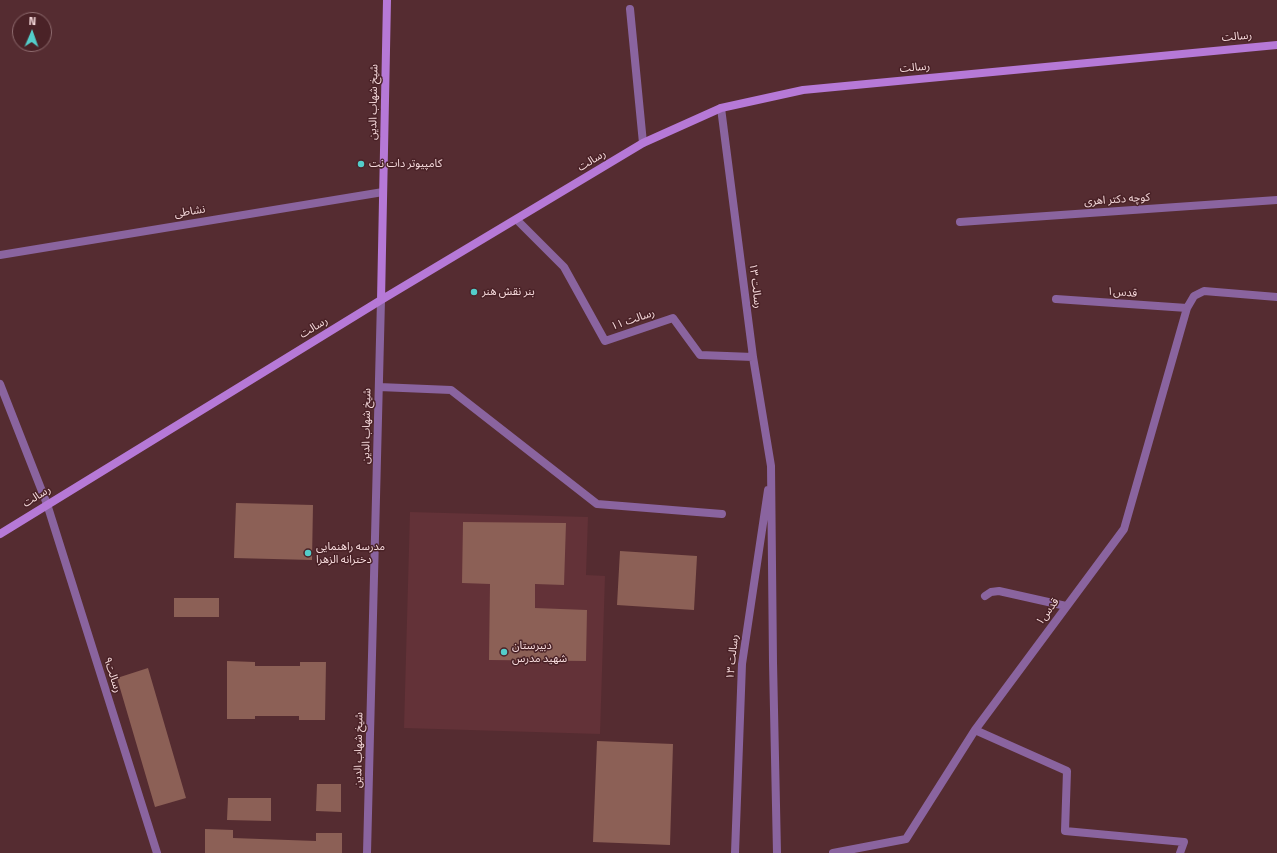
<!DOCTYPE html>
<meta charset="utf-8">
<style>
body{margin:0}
#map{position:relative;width:1277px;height:853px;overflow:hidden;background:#552c31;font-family:"Titillium Web",sans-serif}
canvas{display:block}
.north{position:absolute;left:12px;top:12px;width:40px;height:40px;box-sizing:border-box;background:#4a2227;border:1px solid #8f6c6f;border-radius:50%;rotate:2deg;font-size:11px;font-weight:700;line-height:16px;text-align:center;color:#f6dadc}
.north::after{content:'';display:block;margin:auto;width:14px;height:18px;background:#53cdca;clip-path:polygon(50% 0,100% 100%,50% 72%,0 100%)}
</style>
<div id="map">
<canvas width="1277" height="853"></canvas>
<div class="north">N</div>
</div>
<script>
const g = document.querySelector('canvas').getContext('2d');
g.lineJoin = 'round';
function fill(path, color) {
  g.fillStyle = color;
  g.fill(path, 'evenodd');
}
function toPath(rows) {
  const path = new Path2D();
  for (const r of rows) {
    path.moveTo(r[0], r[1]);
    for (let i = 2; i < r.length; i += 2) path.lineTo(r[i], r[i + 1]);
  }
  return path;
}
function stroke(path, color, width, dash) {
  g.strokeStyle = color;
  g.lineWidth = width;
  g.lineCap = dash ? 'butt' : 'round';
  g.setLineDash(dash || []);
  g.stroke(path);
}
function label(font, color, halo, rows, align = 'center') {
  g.font = font + ' "Titillium Web","Noto Sans Arabic",sans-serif';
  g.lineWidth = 3;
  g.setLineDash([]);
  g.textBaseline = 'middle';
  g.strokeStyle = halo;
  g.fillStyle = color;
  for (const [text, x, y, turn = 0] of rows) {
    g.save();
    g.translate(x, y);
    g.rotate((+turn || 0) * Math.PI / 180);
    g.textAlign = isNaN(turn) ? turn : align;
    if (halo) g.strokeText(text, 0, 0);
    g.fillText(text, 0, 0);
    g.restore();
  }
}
fill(toPath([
 [410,512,588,517,586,575,605,576,600,734,404,728]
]), '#633238');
fill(toPath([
 [236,503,313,505,312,560,234,558],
 [463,522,566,523,564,585,535,584,535,608,587,610,586,661,489,660,490,584,462,583],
 [620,551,697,556,694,610,617,605],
 [174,598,219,598,219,617,174,617],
 [227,661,255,662,255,666,300,666,300,662,326,662,325,720,299,720,299,716,255,716,255,719,227,719],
 [148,668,186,798,155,807,117,678],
 [597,741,673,744,670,845,593,842],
 [317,784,341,784,341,812,316,811],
 [228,798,271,798,271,821,227,820],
 [205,829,233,830,233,838,316,841,316,833,342,833,342,853,205,853]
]), '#8c6056');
stroke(toPath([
 [630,9,643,143],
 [721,108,753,357,771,466,773,662,777,853],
 [517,220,564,267,605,341,673,318,700,355,753,357],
 [960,222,1277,200],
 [0,255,383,192],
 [1056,299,1187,308],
 [0,384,47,504,157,853],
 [379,387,451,390,597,504,722,514],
 [985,596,991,592,999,591,1066,606],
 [975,730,1067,771,1065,831,1184,842,1180,853],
 [367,853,381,300],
 [735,853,742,664,768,490],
 [833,853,906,839,975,730,1124,529,1187,308,1194,296,1204,291,1277,297]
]), '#8a649f', 8);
stroke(toPath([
 [381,300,387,0],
 [0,534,381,300,643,143,721,108,803,90,1277,45]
]), '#b679d7', 8);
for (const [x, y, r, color] of [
 [361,164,4,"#53cdca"],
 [474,292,4,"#53cdca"],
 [308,553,4,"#53cdca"],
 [504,652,4,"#53cdca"]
]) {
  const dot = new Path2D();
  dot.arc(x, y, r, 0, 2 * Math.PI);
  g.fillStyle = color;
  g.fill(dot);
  stroke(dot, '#4a2227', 1.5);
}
label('11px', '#f6dadc', '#4a2227', [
 ["رسالت",1237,37,-5],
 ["رسالت",915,68,-5],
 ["شیخ شهاب الدین",374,102,-89],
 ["رسالت",592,161,-31],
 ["کوچه دکتر اهری",1117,200,-4],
 ["نشاطی",190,212,-9],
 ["رسالت ۱۳",755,286,83],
 ["قدس۱",1122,293,4],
 ["رسالت ۱۱",633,320,-19],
 ["رسالت",314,328,-31],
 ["شیخ شهاب الدین",367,426,-89],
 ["رسالت",37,497,-32],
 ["قدس۱",1048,612,-54],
 ["رسالت ۱۳",733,657,-84],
 ["رسالت۹",112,675,72],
 ["شیخ شهاب الدین",359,750,-89]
]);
label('11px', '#f6dadc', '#4a2227', [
 ["کامپیوتر دات نت",369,164],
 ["بنر نقش هنر",482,292],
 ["مدرسه راهنمایی",316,547],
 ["دخترانه الزهرا",316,560],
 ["دبیرستان",512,646],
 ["شهید مدرس",512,659]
], 'left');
</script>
